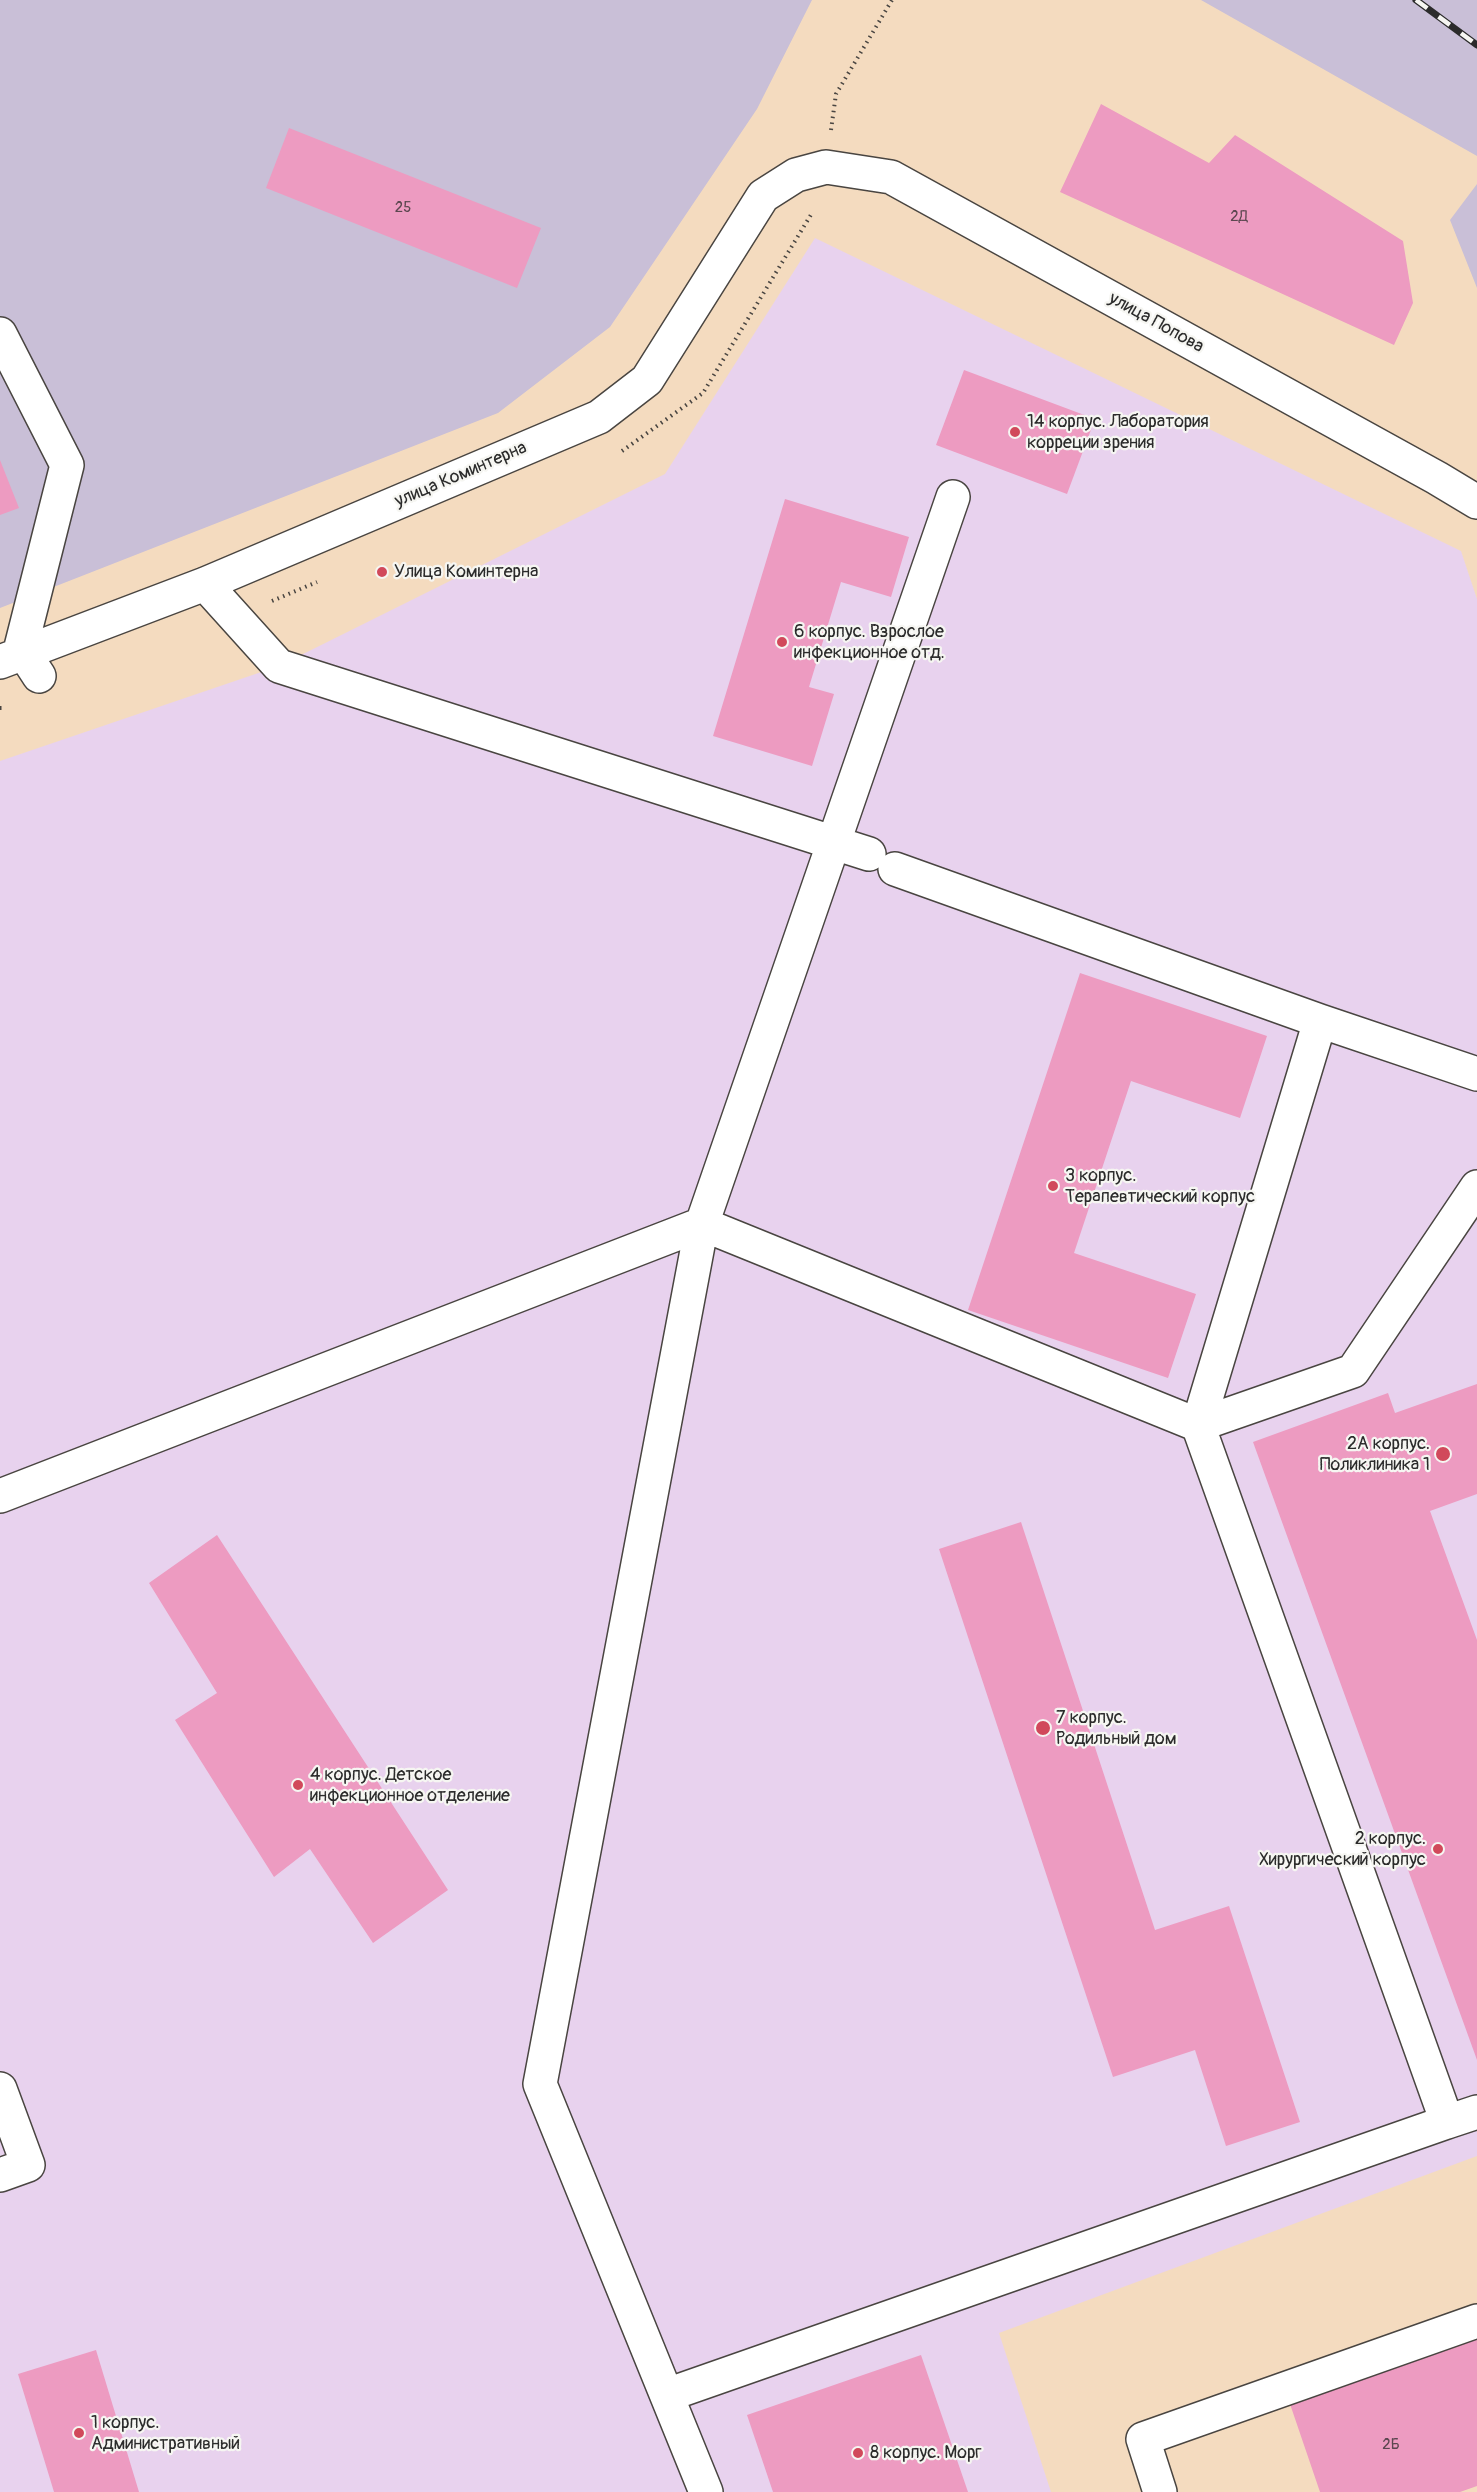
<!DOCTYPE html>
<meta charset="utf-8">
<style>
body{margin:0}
canvas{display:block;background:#f4dbbf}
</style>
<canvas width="1477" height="2492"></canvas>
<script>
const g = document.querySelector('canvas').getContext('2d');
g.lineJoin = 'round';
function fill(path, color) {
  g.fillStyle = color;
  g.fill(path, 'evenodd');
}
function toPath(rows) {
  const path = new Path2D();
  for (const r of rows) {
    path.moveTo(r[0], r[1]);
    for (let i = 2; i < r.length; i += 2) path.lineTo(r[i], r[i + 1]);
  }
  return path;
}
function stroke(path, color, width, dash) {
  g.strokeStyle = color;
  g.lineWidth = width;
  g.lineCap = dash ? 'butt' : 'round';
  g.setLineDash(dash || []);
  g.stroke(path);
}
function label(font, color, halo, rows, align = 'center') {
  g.font = font + ' Pangolin,sans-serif';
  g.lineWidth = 4.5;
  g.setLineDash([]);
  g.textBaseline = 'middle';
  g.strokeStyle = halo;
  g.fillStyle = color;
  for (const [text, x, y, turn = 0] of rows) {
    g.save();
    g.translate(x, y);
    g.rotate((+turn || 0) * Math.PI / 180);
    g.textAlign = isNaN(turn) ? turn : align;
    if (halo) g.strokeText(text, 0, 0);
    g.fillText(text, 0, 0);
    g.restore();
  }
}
fill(toPath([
 [815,238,1461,551,1477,599,1477,2156,999,2333,1051,2492,0,2492,0,761,279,666,665,474]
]), '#e8d2ee');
fill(toPath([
 [0,0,812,0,757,109,610,327,498,413,0,608],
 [1201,0,1477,0,1477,156],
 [1477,184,1477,288,1450,220]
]), '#c9bfd7');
fill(toPath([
 [1101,104,1209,163,1235,135,1403,241,1413,303,1394,345,1060,192],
 [289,128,541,228,517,288,266,188],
 [964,370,1095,419,1067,494,936,445],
 [0,460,19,508,0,515],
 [785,499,909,537,891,597,841,582,809,687,834,694,812,766,713,736],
 [1080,973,1267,1036,1240,1118,1131,1081,1074,1253,1196,1294,1168,1378,968,1310],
 [1477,1384,1477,1494,1430,1511,1477,1640,1477,2060,1253,1442,1388,1393,1395,1413],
 [1021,1522,1155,1930,1229,1906,1300,2122,1226,2146,1195,2050,1113,2077,939,1549],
 [217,1535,448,1890,373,1943,310,1849,274,1877,175,1720,217,1693,149,1583],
 [1477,2339,1477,2486,1460,2492,1320,2492,1290,2404],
 [96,2350,139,2492,54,2492,18,2374],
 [921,2355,968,2492,773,2492,747,2415]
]), '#ed9bc1');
const minor = toPath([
 [0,334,67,465,19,655],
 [953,497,702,1224,1198,1425,1447,2122,1477,2112],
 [205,584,279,666,869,854],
 [24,653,39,676],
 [0,662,205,584,599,417,647,380,763,196,796,175,826,167,891,177,1437,478,1477,502],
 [895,869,1320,1021,1477,1074],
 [702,1224,540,2084,706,2492],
 [1198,1425,1320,1021],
 [1198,1425,1353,1371,1477,1187],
 [0,1496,702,1224],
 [0,2089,28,2165,0,2175],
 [667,2395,1447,2122],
 [1160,2492,1143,2439,1477,2321]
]);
stroke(minor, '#494541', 36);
stroke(toPath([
 [831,130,836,94,892,0],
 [622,451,703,393,812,213],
 [272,601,317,582],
 [0,708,2,708]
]), '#494541', 4, [1.5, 4.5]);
stroke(minor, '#fff', 33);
const rail = toPath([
 [1416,0,1477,45]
]);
stroke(rail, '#2b2b2b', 7);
stroke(rail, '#f6f6f2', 4.5, [14]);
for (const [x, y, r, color] of [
 [1015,432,6,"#d1495b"],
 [382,572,6,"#d1495b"],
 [782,642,6,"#d1495b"],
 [1053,1186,6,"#d1495b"],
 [1443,1454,8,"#d1495b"],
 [1043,1728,8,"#d1495b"],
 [298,1785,6,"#d1495b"],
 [1438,1849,6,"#d1495b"],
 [79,2433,6,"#d1495b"],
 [858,2453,6,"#d1495b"]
]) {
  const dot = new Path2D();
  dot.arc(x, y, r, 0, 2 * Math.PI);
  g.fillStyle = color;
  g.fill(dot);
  stroke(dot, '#f6f6f2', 2);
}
label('15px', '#5c4750', null, [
 ["25",403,208],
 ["2Д",1239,217],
 ["2Б",1391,2445]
]);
label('18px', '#2b2b2b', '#f6f6f2', [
 ["улица Попова",1156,323,29],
 ["улица Коминтерна",461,475,-23]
]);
label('18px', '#2b2b2b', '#f6f6f2', [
 ["14 корпус. Лаборатория",1027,422],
 ["корреции зрения",1027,443],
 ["Улица Коминтерна",394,572],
 ["6 корпус. Взрослое",794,632],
 ["инфекционное отд.",794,653],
 ["3 корпус.",1065,1176],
 ["Терапевтический корпус",1065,1197],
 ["2А корпус.",1430,1444,"right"],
 ["Поликлиника 1",1430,1465,"right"],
 ["7 корпус.",1056,1718],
 ["Родильный дом",1056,1739],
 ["4 корпус. Детское",310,1775],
 ["инфекционное отделение",310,1796],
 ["2 корпус.",1426,1839,"right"],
 ["Хирургический корпус",1426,1860,"right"],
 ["1 корпус.",91,2423],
 ["Административный",91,2444],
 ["8 корпус. Морг",870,2453]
], 'left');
</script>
